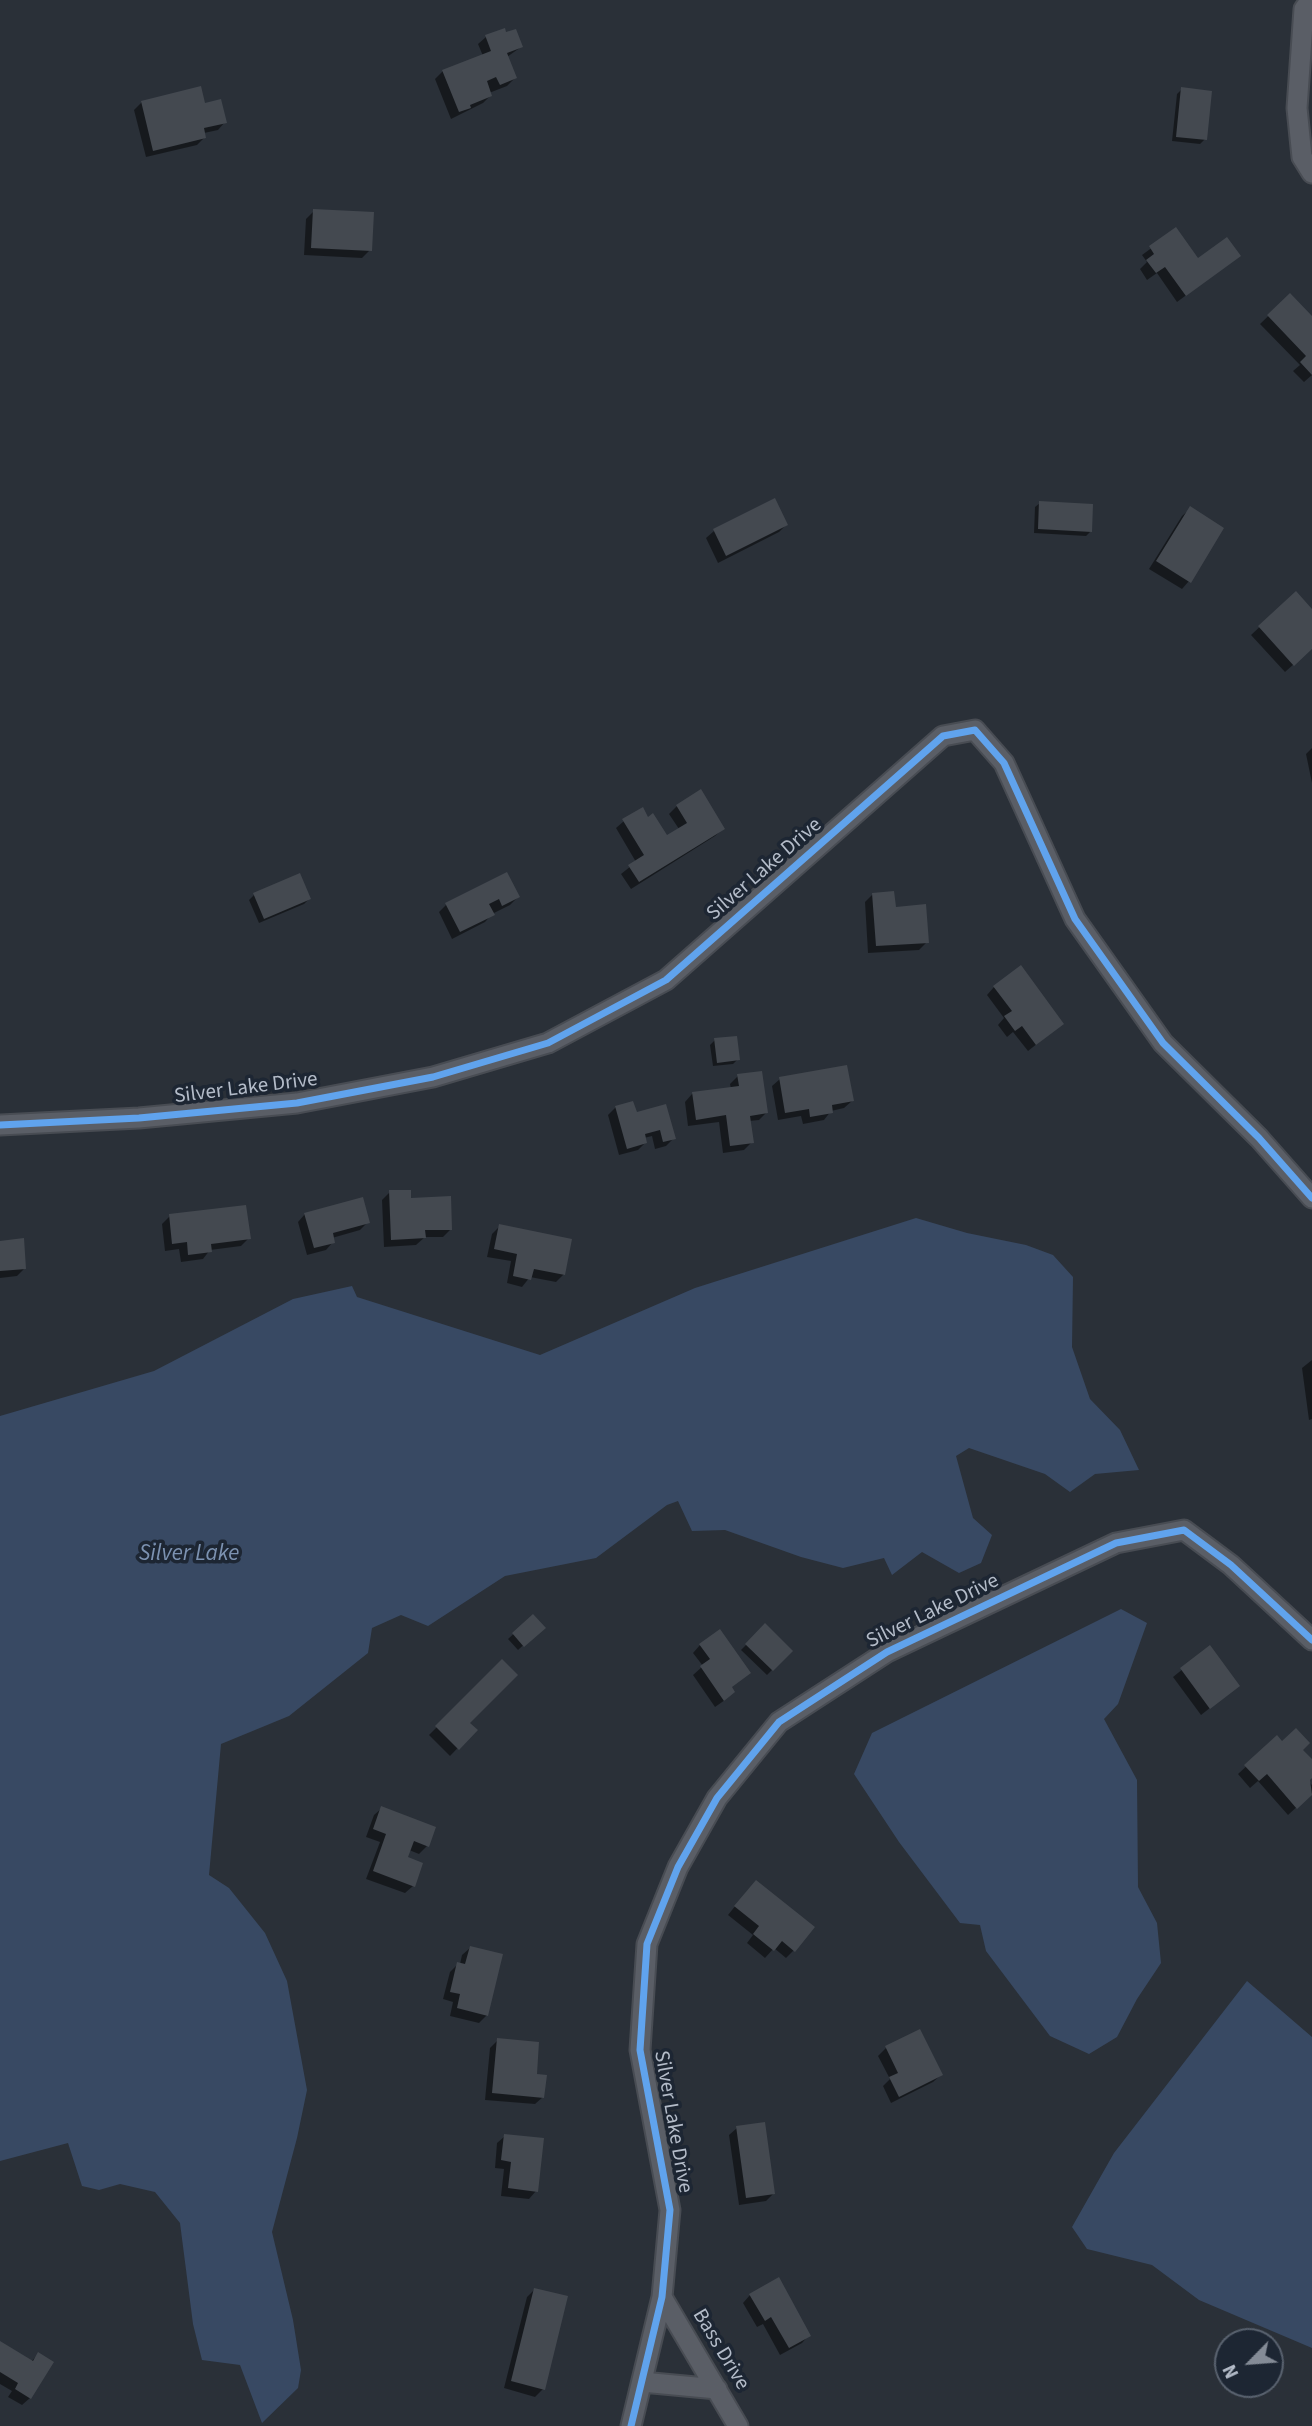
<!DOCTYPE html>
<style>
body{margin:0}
#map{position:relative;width:1312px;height:2426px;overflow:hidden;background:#2a3038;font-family:"Source Sans 3",sans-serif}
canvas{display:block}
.north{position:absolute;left:1214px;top:2328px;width:70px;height:70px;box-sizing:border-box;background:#1d2633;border:2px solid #59626f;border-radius:50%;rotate:245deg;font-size:19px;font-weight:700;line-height:28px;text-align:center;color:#b4bcc9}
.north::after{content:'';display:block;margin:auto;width:24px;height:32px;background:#848b96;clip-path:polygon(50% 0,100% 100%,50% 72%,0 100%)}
</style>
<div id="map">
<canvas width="1312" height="2426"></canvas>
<div class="north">N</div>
</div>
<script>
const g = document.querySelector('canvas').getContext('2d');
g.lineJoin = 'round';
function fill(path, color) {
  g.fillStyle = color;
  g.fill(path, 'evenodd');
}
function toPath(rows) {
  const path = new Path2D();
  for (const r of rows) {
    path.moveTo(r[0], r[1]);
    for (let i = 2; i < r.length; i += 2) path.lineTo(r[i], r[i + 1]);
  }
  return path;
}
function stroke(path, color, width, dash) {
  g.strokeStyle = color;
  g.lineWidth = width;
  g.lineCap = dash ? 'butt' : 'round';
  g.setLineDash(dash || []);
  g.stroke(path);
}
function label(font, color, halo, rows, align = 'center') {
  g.font = font + ' "Source Sans 3",sans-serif';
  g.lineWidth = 7;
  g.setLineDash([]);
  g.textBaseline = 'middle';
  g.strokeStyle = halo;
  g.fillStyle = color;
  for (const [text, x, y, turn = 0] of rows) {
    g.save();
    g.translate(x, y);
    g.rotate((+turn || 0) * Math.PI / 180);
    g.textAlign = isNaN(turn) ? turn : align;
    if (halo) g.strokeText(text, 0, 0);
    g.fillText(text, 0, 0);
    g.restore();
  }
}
fill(toPath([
 [916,1218,967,1233,1026,1245,1053,1255,1073,1277,1072,1347,1090,1399,1120,1430,1139,1470,1095,1474,1070,1492,1045,1474,969,1448,956,1456,973,1518,992,1535,981,1563,959,1573,922,1552,892,1575,884,1558,843,1568,801,1557,725,1530,692,1531,678,1501,667,1505,596,1558,505,1576,428,1626,401,1615,372,1628,368,1653,289,1716,221,1744,209,1875,229,1888,265,1933,287,1981,307,2090,297,2138,272,2232,293,2320,301,2370,298,2388,262,2423,240,2365,202,2360,193,2324,180,2223,155,2192,120,2184,99,2190,82,2186,68,2143,0,2161,0,1416,154,1371,293,1299,352,1286,357,1297,540,1355,695,1288],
 [1121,1609,1147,1623,1118,1704,1104,1719,1137,1780,1138,1887,1157,1923,1161,1963,1137,1999,1117,2037,1089,2054,1050,2036,986,1951,980,1925,960,1923,899,1842,854,1774,872,1733],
 [1247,1981,1312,2037,1312,2348,1199,2300,1152,2265,1087,2249,1072,2227,1114,2153]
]), '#384963');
fill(toPath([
 [486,37,521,47,507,57,515,78,507,86,489,93,490,96,483,103,451,119,435,79,443,71,483,56,478,44],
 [1182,89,1205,139,1200,144,1172,141,1177,94],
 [142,102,204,105,225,122,218,130,204,133,205,137,197,145,146,157,134,110],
 [314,211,370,250,362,258,304,255,306,219],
 [1176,230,1197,260,1239,256,1177,302,1157,273,1147,280,1140,269,1147,262,1142,255],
 [1290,295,1312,318,1312,375,1304,382,1293,371,1300,365,1260,324],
 [774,501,786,525,779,532,718,563,706,538,714,531],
 [1040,503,1091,531,1086,536,1034,533,1035,507],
 [1190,509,1189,581,1182,589,1149,569,1182,516],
 [1296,593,1312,611,1312,648,1285,672,1251,635],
 [1312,748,1312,783,1306,754],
 [677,806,723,829,715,836,631,889,621,874,636,862,616,828,624,821,648,819,666,837,679,829,669,814],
 [507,874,518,897,510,905,492,914,485,922,452,939,439,912,446,905],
 [299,875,309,899,304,904,259,923,249,900,254,895],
 [873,894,927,942,919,950,868,953,865,902],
 [994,987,1062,1024,1028,1051,1013,1032,1007,1037,998,1025,1004,1018,987,995],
 [715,1040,738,1059,733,1064,713,1066,710,1045],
 [738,1076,767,1112,759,1120,749,1121,752,1142,744,1150,723,1153,719,1122,688,1126,685,1102,692,1094,731,1089,730,1084],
 [780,1079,852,1101,844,1108,831,1111,824,1120,803,1124,801,1116,778,1120,772,1086],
 [616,1107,635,1114,674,1138,666,1146,655,1149,652,1136,644,1138,645,1143,638,1150,619,1155,608,1115],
 [390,1192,409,1200,451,1229,443,1237,425,1237,416,1245,384,1247,382,1200],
 [305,1214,368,1222,360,1230,332,1238,333,1242,326,1250,307,1255,298,1222],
 [170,1216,249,1238,241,1246,210,1250,203,1259,181,1262,179,1249,165,1251,162,1224],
 [500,1226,564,1274,556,1282,530,1277,522,1287,507,1283,511,1261,487,1257,492,1234],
 [0,1242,25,1268,17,1276,0,1278],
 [1312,1360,1312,1419,1309,1420,1302,1368],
 [533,1616,543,1627,518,1650,508,1639],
 [765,1626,791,1651,767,1675,741,1650],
 [700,1645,749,1673,730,1688,725,1700,715,1707,693,1675,703,1666,693,1653],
 [1210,1647,1238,1686,1201,1715,1173,1677],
 [502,1662,468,1723,475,1730,450,1756,429,1735],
 [1277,1738,1282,1743,1301,1750,1312,1762,1312,1777,1308,1781,1312,1785,1312,1793,1288,1815,1258,1781,1250,1788,1238,1774],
 [382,1808,427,1846,419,1854,409,1850,405,1858,413,1886,405,1893,366,1879,380,1842,366,1837,374,1815],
 [748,1890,794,1950,786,1958,774,1948,765,1958,747,1943,753,1935,728,1915],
 [470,1948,487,2015,479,2023,450,2016,453,2002,443,1999,450,1972,458,1964,460,1964,462,1955],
 [920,2031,941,2075,933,2082,891,2103,883,2086,890,2079,878,2056,886,2048],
 [498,2040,535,2075,543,2097,535,2104,485,2100,490,2048],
 [737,2128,773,2194,766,2201,739,2205,729,2135],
 [505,2136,536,2191,529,2199,501,2196,504,2169,495,2168,497,2143],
 [534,2290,543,2389,535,2397,504,2388,527,2297],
 [750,2295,809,2335,802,2343,780,2355,763,2324,757,2327,743,2303],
 [0,2343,31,2362,38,2354,30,2398,22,2405,8,2397,12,2391,0,2384]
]), '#0007');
fill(toPath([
 [505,28,506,32,516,29,523,47,507,53,517,78,500,85,496,77,487,81,492,96,470,105,471,108,459,112,442,70,491,51,485,35],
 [201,86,205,103,221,99,227,123,204,128,206,138,153,151,141,101],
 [1181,87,1212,91,1207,140,1176,137],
 [313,209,374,212,372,251,311,248],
 [1176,227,1198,258,1227,237,1241,256,1186,296,1165,267,1156,273,1146,260,1154,254,1149,246],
 [1290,293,1312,316,1312,375,1300,362,1306,356,1267,315],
 [775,498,788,525,726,556,713,529],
 [1039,501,1093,504,1092,532,1038,529],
 [1190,506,1224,528,1191,583,1156,561],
 [1296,591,1312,609,1312,649,1294,666,1258,626],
 [701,789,725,829,639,882,628,865,644,855,622,819,643,807,648,817,653,813,667,835,687,823,676,805],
 [507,872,520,897,502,906,499,899,489,904,495,915,460,932,445,903],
 [300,873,311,899,264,919,253,893],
 [894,891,896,907,926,904,929,943,876,946,872,893],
 [1021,965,1064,1024,1036,1045,1022,1026,1015,1031,1004,1016,1012,1011,993,986],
 [737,1036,740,1060,717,1063,714,1038],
 [847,1065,854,1101,832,1105,833,1113,810,1117,809,1109,785,1113,779,1077],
 [762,1071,768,1113,750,1116,754,1143,730,1146,726,1115,696,1120,692,1092,739,1086,737,1074],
 [633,1101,637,1112,666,1104,676,1139,663,1142,660,1130,645,1134,647,1143,627,1149,615,1106],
 [389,1190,411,1190,411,1198,451,1196,452,1230,425,1230,426,1238,391,1240],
 [363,1197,370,1223,333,1233,335,1243,314,1248,304,1213],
 [246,1205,251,1239,211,1244,212,1252,188,1255,187,1242,172,1244,169,1214],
 [499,1224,572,1239,565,1275,534,1269,531,1280,513,1276,517,1254,494,1249],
 [24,1238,26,1269,0,1271,0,1241],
 [533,1614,546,1628,524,1647,512,1633],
 [765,1623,793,1651,773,1671,745,1644],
 [720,1629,751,1673,732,1687,735,1692,724,1701,700,1666,710,1659,699,1644],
 [1210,1645,1240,1686,1210,1709,1180,1668],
 [502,1659,518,1675,470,1723,478,1730,459,1750,435,1726],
 [1296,1728,1310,1743,1303,1750,1312,1759,1312,1778,1310,1780,1312,1795,1297,1809,1267,1774,1259,1781,1244,1765,1277,1735,1282,1741],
 [381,1806,436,1827,429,1847,414,1841,408,1857,423,1863,415,1887,373,1871,386,1834,373,1829],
 [756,1880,815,1927,795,1952,782,1941,774,1951,753,1934,759,1926,734,1906],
 [470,1946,503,1954,488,2016,457,2008,460,1994,450,1992,457,1962,465,1964],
 [920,2029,943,2075,899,2097,889,2077,898,2073,885,2046],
 [497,2038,539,2042,537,2074,547,2075,544,2098,492,2093],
 [765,2122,775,2194,746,2198,736,2126],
 [504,2134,544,2138,538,2192,508,2188,511,2162,501,2160],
 [779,2277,811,2336,789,2348,771,2317,765,2321,749,2294],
 [534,2288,568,2296,545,2390,511,2381],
 [0,2341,33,2361,38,2352,54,2362,31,2399,15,2389,18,2383,0,2372]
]), '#444950');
const minor = toPath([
 [1311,0,1304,9,1297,108,1302,157,1312,173],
 [0,1125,139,1118,297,1103,433,1077,548,1043,666,980,943,736,975,730,1004,763,1075,919,1163,1043,1259,1138,1312,1198],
 [662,2297,738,2426],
 [642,2382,717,2389],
 [631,2426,662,2297,670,2210,640,2050,647,1944,678,1867,717,1798,779,1722,887,1652,1116,1543,1184,1530,1231,1565,1312,1640]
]);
stroke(minor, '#484c53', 23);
stroke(minor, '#5a5e66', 19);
stroke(toPath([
 [0,1125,139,1118,297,1103,433,1077,548,1043,666,980,943,736,975,730,1004,763,1075,919,1163,1043,1259,1138,1312,1198],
 [631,2426,662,2297,670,2210,640,2050,647,1944,678,1867,717,1798,779,1722,887,1652,1116,1543,1184,1530,1231,1565,1312,1640]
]), '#60a3ed', 7);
label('21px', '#b4bcc9', '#1d2633', [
 ["Silver Lake Drive",765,870,-41],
 ["Silver Lake Drive",246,1089,-7],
 ["Silver Lake Drive",933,1612,-26],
 ["Silver Lake Drive",672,2122,80],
 ["Bass Drive",720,2350,59]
]);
label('italic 23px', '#7c92b1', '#1d2633', [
 ["Silver Lake",189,1555]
]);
</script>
